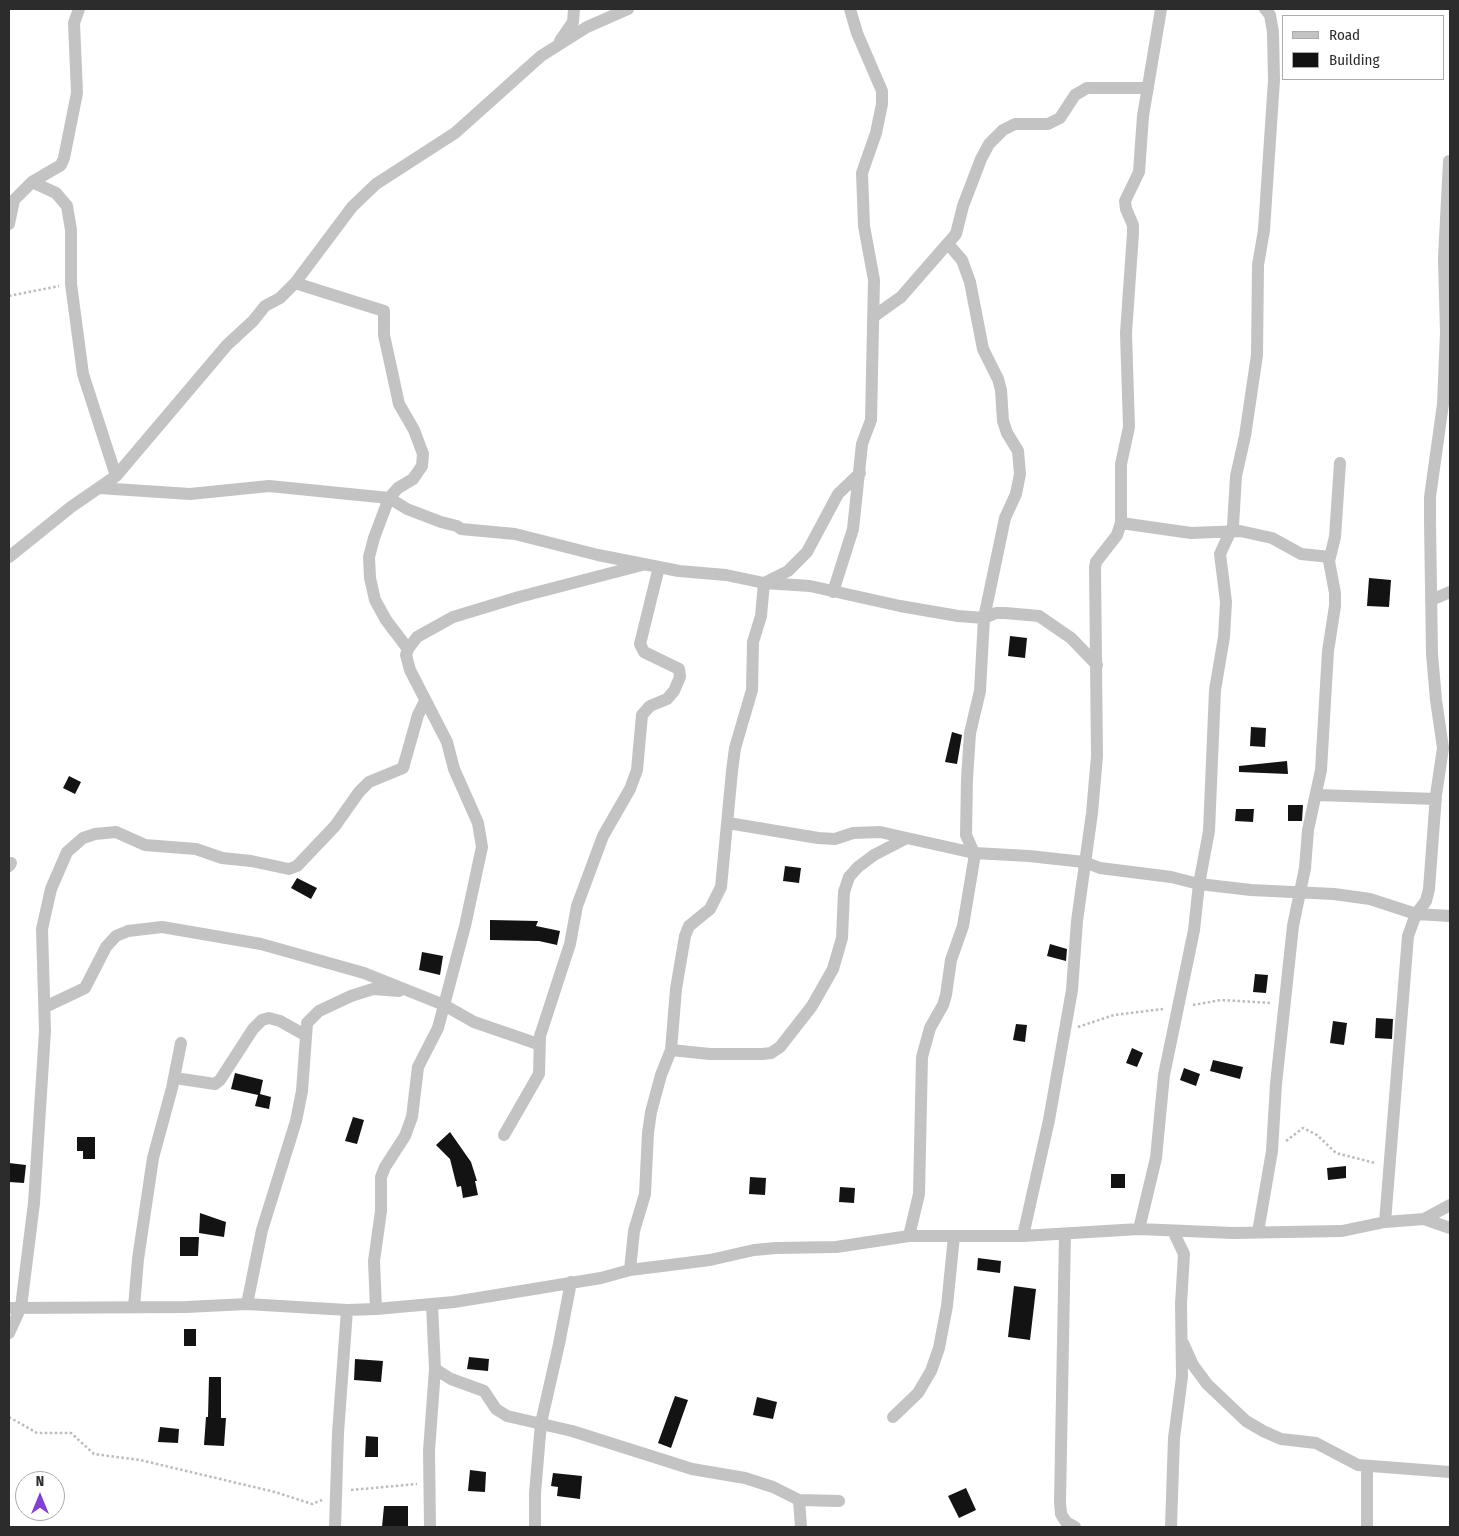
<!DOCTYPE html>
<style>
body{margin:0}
#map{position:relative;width:1459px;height:1536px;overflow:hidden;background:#fff;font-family:"Fira Sans Condensed",sans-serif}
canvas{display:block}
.frame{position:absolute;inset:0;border:10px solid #2c2c2c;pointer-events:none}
.legend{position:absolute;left:1282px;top:15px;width:162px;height:65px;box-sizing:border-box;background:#fff;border:1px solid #ababab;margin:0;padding:6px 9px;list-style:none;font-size:15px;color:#2c2c2c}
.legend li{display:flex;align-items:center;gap:10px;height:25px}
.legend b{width:25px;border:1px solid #ababab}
.north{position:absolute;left:15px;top:1471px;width:50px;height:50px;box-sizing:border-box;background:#fff;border:1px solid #ababab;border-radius:50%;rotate:0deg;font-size:14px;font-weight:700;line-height:20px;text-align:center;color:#2c2c2c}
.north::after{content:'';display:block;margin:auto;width:18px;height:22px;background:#823fd2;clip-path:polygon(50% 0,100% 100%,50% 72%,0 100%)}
</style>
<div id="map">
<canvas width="1459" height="1536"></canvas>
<div class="frame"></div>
<ul class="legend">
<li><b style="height:6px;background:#c3c3c3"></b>Road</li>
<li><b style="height:14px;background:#131313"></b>Building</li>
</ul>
<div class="north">N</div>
</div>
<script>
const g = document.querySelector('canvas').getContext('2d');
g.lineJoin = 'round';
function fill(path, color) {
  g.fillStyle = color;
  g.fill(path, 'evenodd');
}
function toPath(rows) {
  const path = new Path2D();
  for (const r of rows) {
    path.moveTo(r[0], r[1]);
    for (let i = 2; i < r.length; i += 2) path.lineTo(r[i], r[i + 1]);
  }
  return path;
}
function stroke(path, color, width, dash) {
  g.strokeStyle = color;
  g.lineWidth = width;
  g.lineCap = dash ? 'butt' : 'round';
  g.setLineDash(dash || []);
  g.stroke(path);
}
fill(toPath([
 [1369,578,1391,580,1389,607,1367,606],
 [1010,636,1027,638,1025,658,1008,656],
 [1251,727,1266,728,1265,747,1250,746],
 [952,732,962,735,957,764,945,762],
 [1287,761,1288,774,1239,772,1239,766],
 [69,776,81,782,75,794,63,788],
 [1288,805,1303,805,1302,821,1288,821],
 [1236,809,1254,809,1253,822,1235,821],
 [785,866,801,868,799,883,783,881],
 [297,878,317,888,311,899,291,888],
 [490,920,538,921,536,926,560,931,557,945,539,941,490,940],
 [1050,944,1067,949,1066,961,1047,956],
 [422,952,443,956,440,975,419,970],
 [1255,974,1268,975,1266,993,1253,992],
 [1376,1018,1393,1019,1392,1039,1375,1038],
 [1333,1021,1347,1023,1344,1045,1330,1043],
 [1016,1024,1027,1025,1025,1042,1013,1040],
 [1132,1048,1143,1053,1137,1067,1126,1063],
 [1213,1060,1243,1067,1240,1079,1210,1071],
 [1184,1068,1200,1074,1196,1086,1180,1080],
 [235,1073,263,1080,260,1094,271,1097,269,1109,255,1106,258,1095,231,1089],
 [353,1117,364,1120,357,1144,345,1141],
 [450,1132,471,1162,477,1181,475,1181,478,1195,463,1198,461,1186,457,1187,450,1159,436,1145],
 [77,1137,95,1137,95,1159,83,1159,83,1151,77,1151],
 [9,1163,26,1165,24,1183,9,1182],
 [1346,1166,1346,1178,1328,1180,1327,1168],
 [1111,1174,1125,1174,1125,1188,1111,1188],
 [750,1177,766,1178,765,1195,749,1194],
 [840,1187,855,1188,854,1203,839,1202],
 [200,1213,226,1222,224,1237,199,1233],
 [180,1237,199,1237,198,1256,180,1256],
 [978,1258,1001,1261,1000,1273,977,1270],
 [1014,1286,1036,1289,1030,1340,1008,1337],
 [184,1329,196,1329,196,1346,184,1346],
 [469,1357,489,1359,488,1371,467,1369],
 [355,1359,383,1361,381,1382,354,1380],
 [209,1377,221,1377,221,1418,226,1418,224,1446,204,1445,206,1417,208,1417],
 [675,1396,688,1400,671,1448,658,1443],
 [757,1397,777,1402,773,1419,753,1415],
 [160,1427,179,1429,178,1443,158,1442],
 [366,1436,378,1437,378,1457,365,1457],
 [470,1470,486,1472,485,1492,468,1491],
 [553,1473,582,1476,580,1499,557,1496,558,1487,551,1486],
 [966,1488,976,1510,959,1518,948,1496],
 [384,1506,408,1506,408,1527,382,1527]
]), '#131313');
stroke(toPath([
 [9,296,59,286],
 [1193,1005,1221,1000,1272,1003],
 [1078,1027,1114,1015,1163,1009],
 [1286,1141,1303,1128,1317,1135,1336,1153,1375,1163],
 [9,1417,37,1433,71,1433,94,1454,140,1460,275,1492,312,1504,322,1500],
 [351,1490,417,1484]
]), '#bcbcbc', 2.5, [2.5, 2.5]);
stroke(toPath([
 [560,41,573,22,574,9],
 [32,182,56,193,67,206,71,230,71,284,83,374,116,476],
 [9,224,14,200,32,182,61,165,64,158,77,93,74,23,79,9],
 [295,283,384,311,384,335,399,404,414,430,423,454,422,466,413,479,398,488,389,498,374,538,369,557,370,578,375,600,386,620,408,649],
 [873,317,901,297,956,234,963,206,981,159,989,144,1003,130,1015,124,1048,124,1060,118,1075,95,1087,88,1148,88],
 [99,488,190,494,269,486,389,498,407,509,441,522,457,526,461,529,515,534,598,555,679,571,726,575,764,583,810,586,900,606,958,616,984,618,996,613,1005,613,1039,616,1071,638,1097,665],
 [1121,523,1191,533,1240,531,1272,538,1301,554,1330,557],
 [9,557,71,507,116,476,227,345,253,321,265,306,280,298,295,283,352,207,376,184,455,133,541,56,587,27,628,9],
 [833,592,853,529,862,444,871,420,874,280,864,226,862,173,876,133,882,104,882,91,857,33,850,9],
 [1431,600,1450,592],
 [1317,795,1436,799],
 [728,823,818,838,835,839,853,833,880,832,974,853,1029,856,1084,862,1100,868,1171,877,1199,884,1251,890,1334,894,1370,899,1416,914,1450,916],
 [9,866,11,863],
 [45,1007,85,988,106,947,116,936,128,931,162,927,261,944,364,973,444,1005,474,1022,538,1044],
 [671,1050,710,1054,762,1054,771,1053,780,1047,812,1006,833,969,842,938,844,892,849,877,858,867,874,855,905,839],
 [175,1078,215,1084,220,1080,253,1029,262,1020,269,1018,280,1021,305,1035],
 [504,1135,539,1074,540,1036,570,944,577,906,603,836,630,789,637,770,642,715,650,706,667,699,674,691,680,677,679,669,644,652,640,644,659,567],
 [1424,1219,1450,1228],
 [1385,1222,1408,936,1416,914,1426,901,1429,889,1436,795,1443,748,1436,700,1432,654,1430,521,1430,497,1443,404,1446,333,1444,258,1449,161],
 [1139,1229,1156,1158,1164,1075,1194,930,1199,884,1209,831,1215,690,1224,637,1226,602,1220,554,1233,526,1236,476,1245,436,1257,355,1258,265,1264,230,1274,80,1273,32,1270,15,1265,9],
 [1258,1232,1272,1151,1276,1084,1293,926,1305,868,1308,830,1321,770,1328,651,1335,606,1335,593,1329,561,1335,537,1340,463],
 [1065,1234,1060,1502,1061,1514,1066,1522,1075,1527],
 [909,1236,919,1194,922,1057,930,1028,943,1005,946,995,951,960,963,926,974,860,974,853,966,835,967,779,970,733,980,691,984,618,1005,518,1016,494,1020,474,1018,451,1007,433,1003,421,1001,390,998,379,983,349,970,282,962,260,948,244],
 [1023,1236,1049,1120,1072,990,1077,921,1092,813,1097,756,1095,567,1096,562,1117,535,1121,523,1121,464,1129,427,1126,333,1133,233,1133,225,1126,209,1125,201,1139,172,1143,116,1161,9],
 [630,1270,634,1231,645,1194,648,1133,651,1112,661,1075,671,1050,676,989,685,936,689,926,710,909,721,887,732,771,735,748,752,690,753,642,761,616,764,583,788,571,807,552,838,494,860,473],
 [247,1304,262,1230,296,1121,302,1091,307,1023,319,1011,351,996,373,989,399,991],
 [134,1307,138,1259,153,1158,172,1088,181,1043],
 [9,1308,186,1307,247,1304,347,1310,376,1309,454,1302,601,1278,630,1270,710,1260,754,1250,776,1248,836,1247,909,1236,1023,1236,1139,1229,1233,1233,1342,1231,1385,1222,1424,1219,1450,1205],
 [376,1309,374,1261,381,1211,381,1177,385,1167,405,1136,412,1117,418,1067,438,1028,465,926,482,847,478,823,454,769,447,742,410,670,406,655,408,649,417,637,453,617,519,597,642,565],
 [9,1333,21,1307,34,1203,45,1031,42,929,51,889,67,852,83,838,95,834,116,832,145,845,196,849,222,858,251,861,289,869,297,866,335,826,359,792,369,782,403,768,418,715,425,701],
 [1183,1343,1193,1365,1207,1384,1246,1421,1263,1431,1281,1439,1316,1443,1358,1465,1450,1472],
 [435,1369,451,1379,484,1391,496,1409,507,1416,572,1431,692,1469,745,1478,773,1487,799,1500,839,1501],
 [893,1417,918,1393,931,1371,939,1348,947,1306,954,1236],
 [1367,1467,1367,1527],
 [799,1500,801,1527],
 [335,1527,338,1433,347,1310],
 [430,1527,429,1451,435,1369,432,1305],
 [535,1527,535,1493,541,1423,559,1344,571,1282],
 [1171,1527,1174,1438,1182,1377,1181,1304,1184,1254,1173,1231]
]), '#c3c3c3', 12);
</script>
